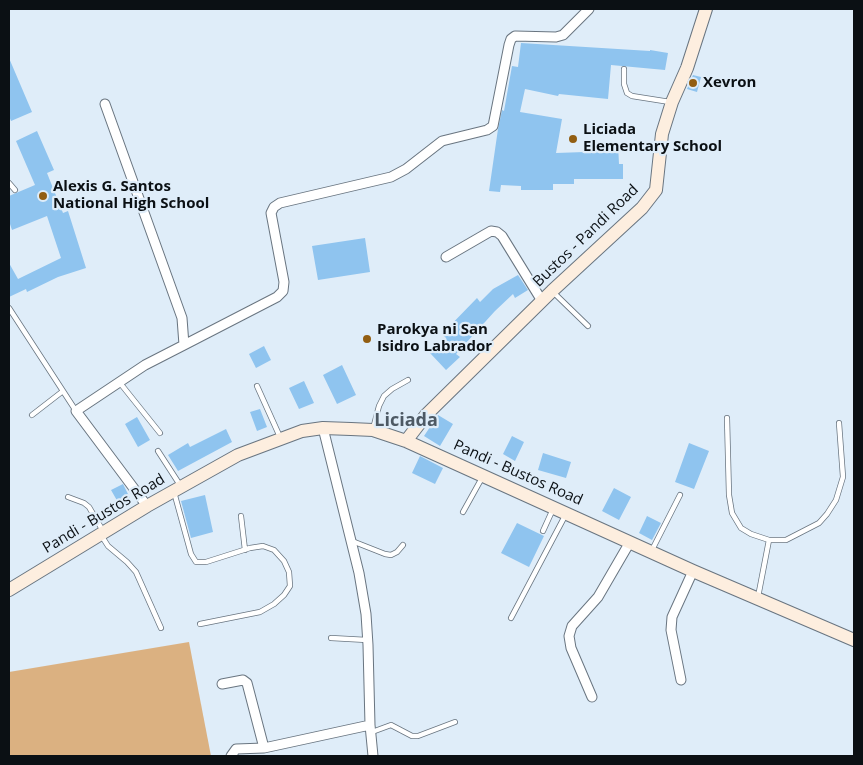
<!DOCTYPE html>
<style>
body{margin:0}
#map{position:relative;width:863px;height:765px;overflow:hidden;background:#dfedf9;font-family:"Open Sans",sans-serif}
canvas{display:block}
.frame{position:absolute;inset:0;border:10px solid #0b1014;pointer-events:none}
</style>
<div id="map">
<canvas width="863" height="765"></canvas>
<div class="frame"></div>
</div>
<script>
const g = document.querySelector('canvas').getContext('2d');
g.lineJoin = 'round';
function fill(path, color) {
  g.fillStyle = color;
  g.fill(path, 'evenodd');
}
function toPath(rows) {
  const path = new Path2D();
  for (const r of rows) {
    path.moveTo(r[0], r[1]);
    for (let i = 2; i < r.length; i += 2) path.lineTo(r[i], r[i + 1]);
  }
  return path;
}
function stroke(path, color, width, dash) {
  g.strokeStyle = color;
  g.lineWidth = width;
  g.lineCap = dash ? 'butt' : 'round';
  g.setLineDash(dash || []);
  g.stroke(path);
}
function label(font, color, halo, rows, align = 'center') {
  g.font = font + ' "Open Sans",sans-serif';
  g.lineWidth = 4.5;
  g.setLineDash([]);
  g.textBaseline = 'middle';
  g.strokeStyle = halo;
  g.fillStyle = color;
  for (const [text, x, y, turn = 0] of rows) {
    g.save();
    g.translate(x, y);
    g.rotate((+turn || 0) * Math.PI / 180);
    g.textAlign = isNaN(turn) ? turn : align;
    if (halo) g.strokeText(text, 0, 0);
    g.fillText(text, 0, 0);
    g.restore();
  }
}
fill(toPath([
 [189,642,211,756,9,756,9,672]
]), '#dbb181');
fill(toPath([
 [521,43,650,51,650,50,668,53,665,70,611,65,608,99,559,94,558,96,525,89,520,112,562,119,556,153,585,152,585,144,618,144,619,164,623,164,623,179,574,179,574,184,553,184,553,190,521,190,521,186,501,185,500,192,489,191,498,129,502,110,504,111,512,66,518,67],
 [9,58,32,112,11,121,9,116],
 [693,75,701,77,697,92,687,89],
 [37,131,54,170,47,173,63,213,68,211,86,268,58,277,27,292,26,289,9,297,9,263,18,279,61,258,47,216,12,230,9,221,9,196,35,185,16,141],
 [365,238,370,272,318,280,312,246],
 [518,275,528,290,515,298,513,294,495,311,456,354,460,357,446,370,430,353,446,338,442,334,477,298,480,302,493,289],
 [264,346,271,360,256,368,249,354],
 [342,365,356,395,337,404,323,375],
 [304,381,314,403,299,409,289,388],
 [260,409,267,427,257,431,250,412],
 [438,415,453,424,440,446,424,436],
 [137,417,150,440,138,447,125,424],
 [226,429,232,442,178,471,168,455,188,443,190,447],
 [512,436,524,442,515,461,503,454],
 [689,443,709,451,694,489,675,482],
 [543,453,571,462,566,478,538,470],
 [420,456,443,468,435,484,412,473],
 [123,484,130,498,119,504,111,490],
 [614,488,631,497,619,520,602,511],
 [205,495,213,532,191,538,181,501],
 [647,516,661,523,652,540,639,533],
 [517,523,544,536,529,567,501,553]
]), '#8fc4ef');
const lane = toPath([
 [624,69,624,84,627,93,632,96,670,102],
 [9,183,15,190],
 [553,292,588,326],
 [9,308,76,411],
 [120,383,160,433],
 [257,386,280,437],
 [32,415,63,391],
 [727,418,729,495,732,513,741,528,751,534,769,540,758,597],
 [373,429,379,406,384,396,392,389,408,380],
 [158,451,180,485],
 [174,492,191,554,196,562,206,562,250,548,263,546,274,550,284,561,289,572,290,586,284,595,274,604,260,612,200,624],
 [68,497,84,503,89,507,103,531],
 [463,512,483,476],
 [241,516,245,550],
 [543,531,553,509],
 [101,535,108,546,127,562,136,572,161,628],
 [769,540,786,540,819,523,827,514,836,500,843,477,839,423],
 [352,541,385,554,391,555,397,552,403,545],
 [652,550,680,495],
 [511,618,566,514],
 [331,638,367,640],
 [372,732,391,725,412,736,418,736,455,722]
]);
const street = toPath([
 [105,104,182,318,184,345,145,365,76,411,147,506],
 [446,257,484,235,491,231,497,232,502,236,542,301],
 [184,345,277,297,283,291,284,282,271,213,274,207,280,203,391,177,406,169,442,141,487,130,493,126,509,45,511,39,515,36,556,37,563,35,589,9],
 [323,428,359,573,366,614,368,645,370,725,373,756],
 [681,680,671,630,672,617,693,571],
 [222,684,243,680,247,683,264,748,370,725],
 [592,697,571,648,569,636,572,626,598,597,630,542],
 [231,756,236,749,264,748]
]);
const secondary = toPath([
 [406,441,426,415,552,291,642,208,656,190,662,134,672,102,687,68,706,9],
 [9,590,147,506,238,455,302,431,323,428,351,429,373,430,406,441,693,571,854,640]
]);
stroke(lane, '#697580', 6);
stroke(street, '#697580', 11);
stroke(secondary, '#697580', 14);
stroke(lane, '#fff', 4.5);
stroke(street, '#fff', 9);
stroke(secondary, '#fdeedf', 12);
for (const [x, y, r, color] of [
 [693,83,5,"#925e12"],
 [573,139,5,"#925e12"],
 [43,196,5,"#925e12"],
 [367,339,5,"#925e12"]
]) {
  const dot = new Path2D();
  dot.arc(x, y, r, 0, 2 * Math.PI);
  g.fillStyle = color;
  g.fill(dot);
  stroke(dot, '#dfedf9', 2);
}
label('bold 15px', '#0b1014', '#dfedf9', [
 ["Xevron",703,83],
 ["Liciada",583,130],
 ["Elementary School",583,147],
 ["Alexis G. Santos",53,187],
 ["National High School",53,204],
 ["Parokya ni San",377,330],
 ["Isidro Labrador",377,347]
], 'left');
label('15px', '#0b1014', '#dfedf9', [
 ["Bustos - Pandi Road",586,236,-44],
 ["Pandi - Bustos Road",518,473,24],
 ["Pandi - Bustos Road",104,514,-31]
]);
label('bold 18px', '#4d5964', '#dfedf9', [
 ["Liciada",406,421]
]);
</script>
